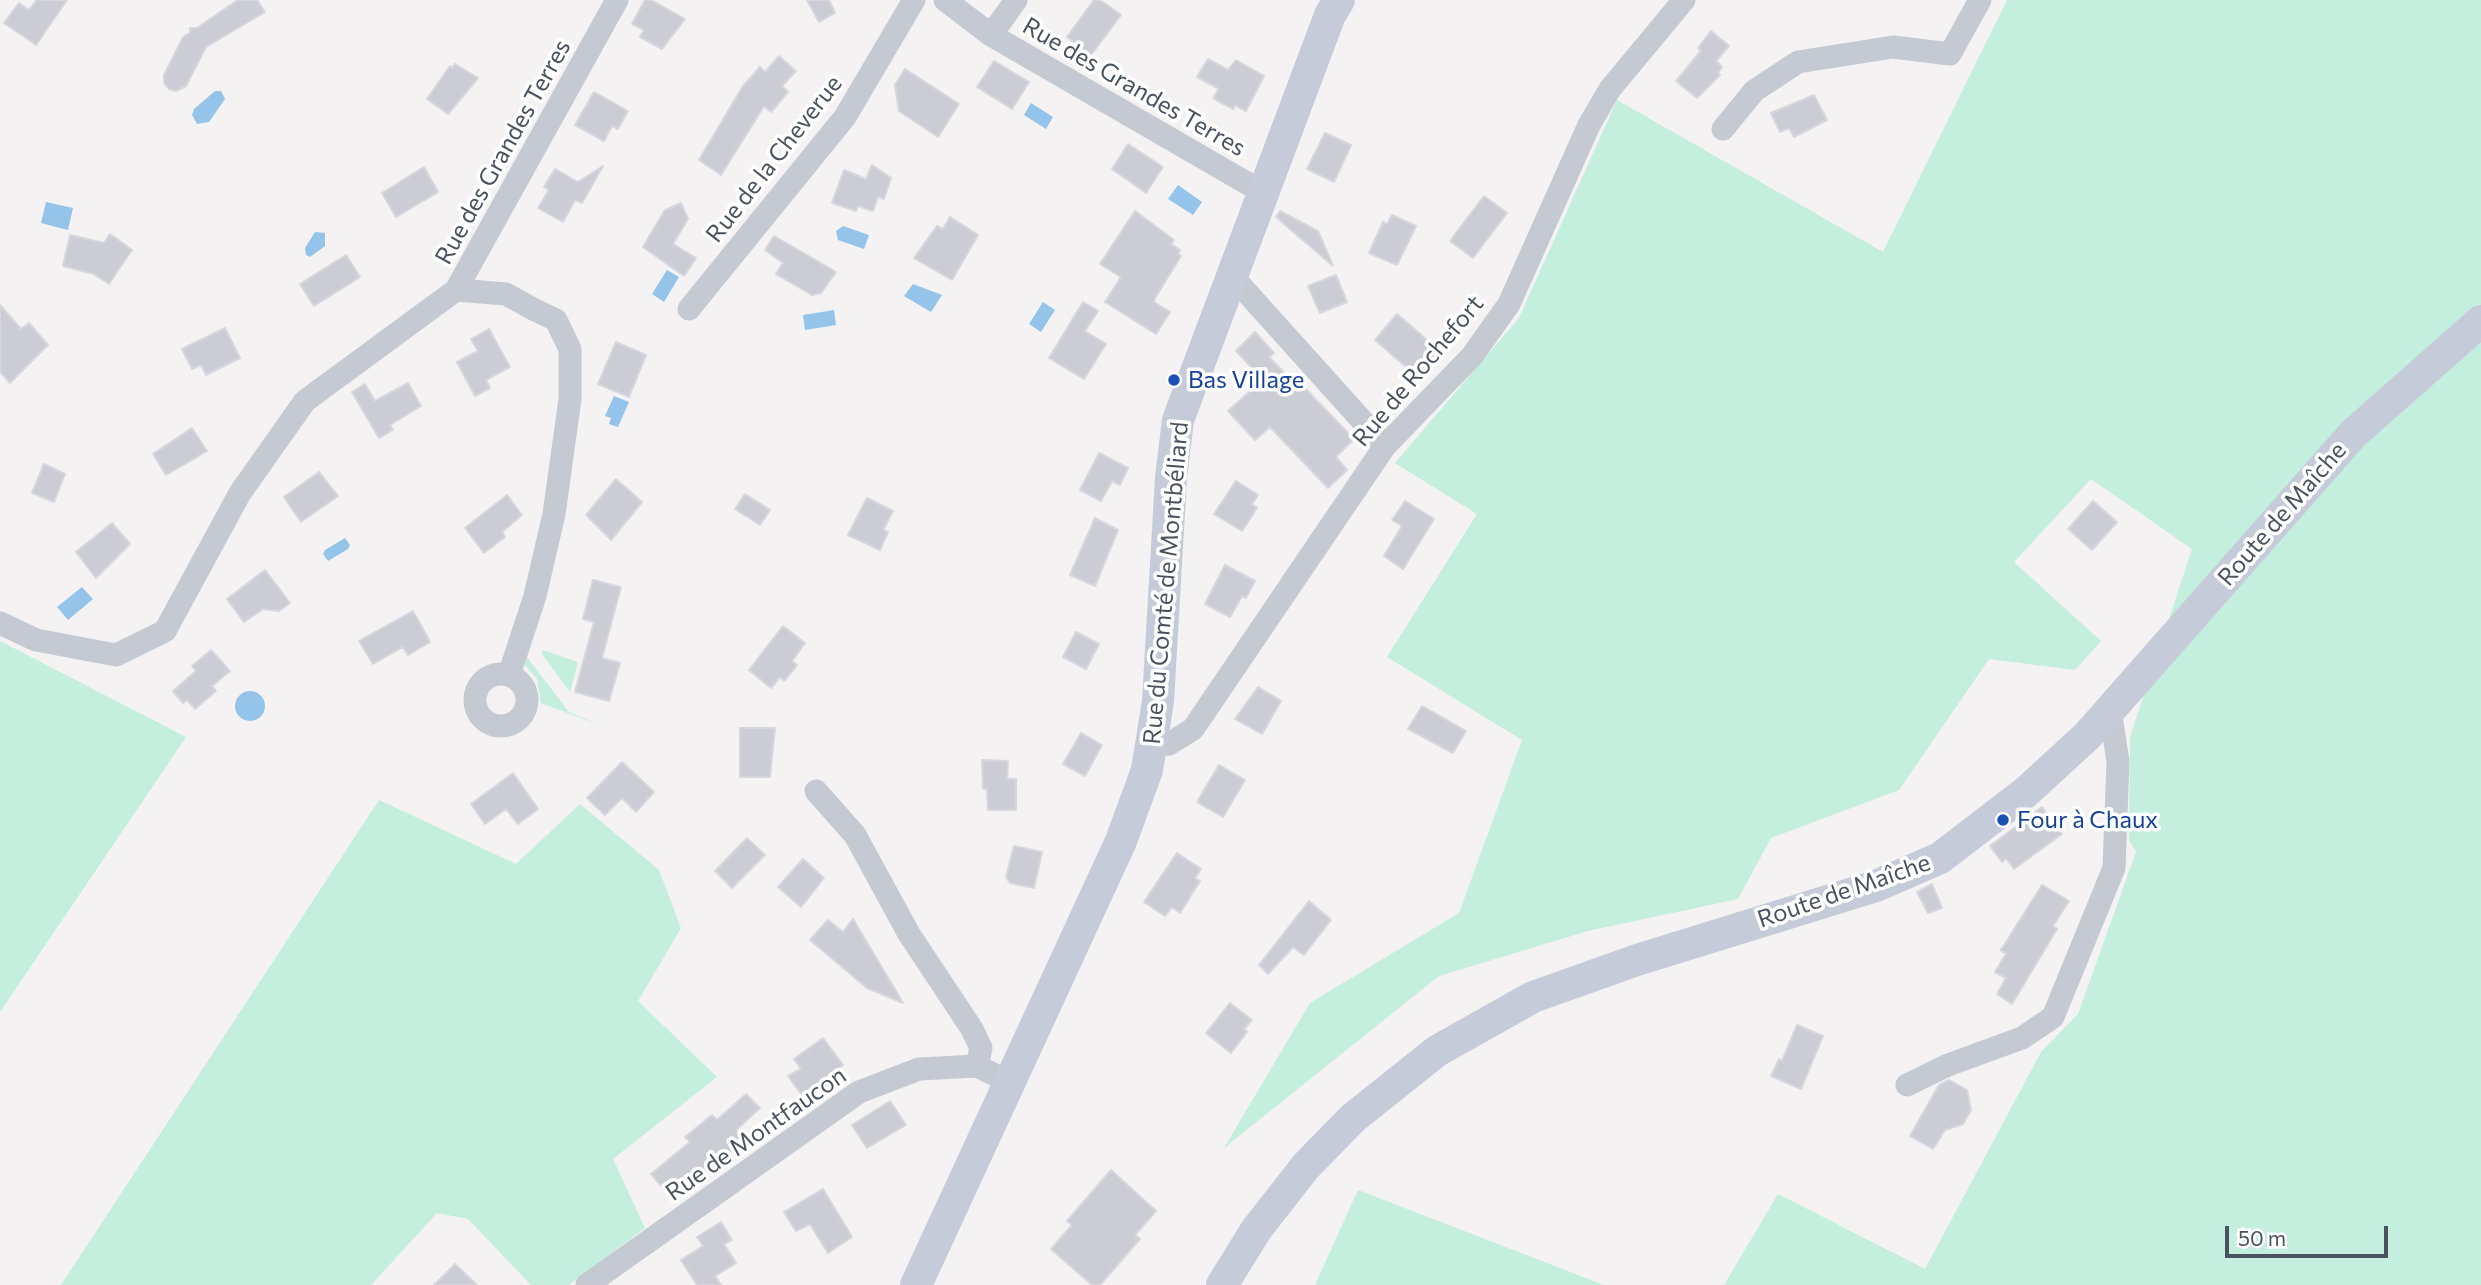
<!DOCTYPE html>
<meta charset="utf-8">
<style>
body{margin:0}
#map{position:relative;width:2481px;height:1285px;overflow:hidden;background:#f4f2f2;font-family:Commissioner,sans-serif}
canvas{display:block}
.scale{position:absolute;left:2225px;top:1226px;width:163px;height:32px;box-sizing:border-box;border:4px solid #4a515f;border-top:0;padding-left:9px;font-size:21px;line-height:24px;white-space:nowrap;color:#4a515f;-webkit-text-stroke:5px #fff;paint-order:stroke}
</style>
<div id="map">
<canvas width="2481" height="1285"></canvas>
<div class="scale">50 m</div>
</div>
<script>
const g = document.querySelector('canvas').getContext('2d');
g.lineJoin = 'round';
function fill(path, color) {
  g.fillStyle = color;
  g.fill(path, 'evenodd');
}
function toPath(rows) {
  const path = new Path2D();
  for (const r of rows) {
    if (r.length === 3) {
      path.moveTo(r[0] + r[2], r[1]);
      path.arc(r[0], r[1], r[2], 0, 2 * Math.PI);
      continue;
    }
    path.moveTo(r[0], r[1]);
    for (let i = 2; i < r.length; i += 2) path.lineTo(r[i], r[i + 1]);
  }
  return path;
}
function stroke(path, color, width, dash) {
  g.strokeStyle = color;
  g.lineWidth = width;
  g.lineCap = dash ? 'butt' : 'round';
  g.setLineDash(dash || []);
  g.stroke(path);
}
function label(font, color, halo, rows, align = 'center') {
  g.font = font + ' Commissioner,sans-serif';
  g.lineWidth = 7;
  g.setLineDash([]);
  g.textBaseline = 'middle';
  g.strokeStyle = halo;
  g.fillStyle = color;
  for (const [text, x, y, turn = 0] of rows) {
    g.save();
    g.translate(x, y);
    g.rotate((+turn || 0) * Math.PI / 180);
    g.textAlign = isNaN(turn) ? turn : align;
    if (halo) g.strokeText(text, 0, 0);
    g.fillText(text, 0, 0);
    g.restore();
  }
}
fill(toPath([
 [2007,0,2481,0,2481,1285,1724,1285,1778,1194,1925,1269,2041,1052,2078,1014,2136,852,2129,840,2130,737,2192,549,2091,479,2014,562,2101,641,2075,670,1989,659,1899,790,1771,838,1738,899,1588,931,1439,976,1224,1148,1310,1003,1459,913,1522,740,1387,657,1477,514,1395,463,1519,318,1617,100,1883,252],
 [0,641,186,737,0,1012],
 [543,650,578,662,570,692,542,654],
 [526,656,569,712,602,726,541,703,537,679,524,664],
 [379,800,516,864,580,804,659,870,681,928,638,1001,717,1077,613,1159,645,1228,569,1285,531,1285,468,1219,437,1213,371,1285,61,1285],
 [1358,1190,1604,1285,1315,1285]
]), '#c4eede');
fill(toPath([
 [215,91,221,91,225,99,209,122,197,124,192,115,194,109],
 [1031,103,1053,117,1046,129,1024,115],
 [1178,185,1202,202,1193,215,1168,199],
 [46,202,73,208,68,230,41,223],
 [843,226,869,235,864,249,838,240,836,231],
 [315,232,325,233,325,246,310,257,306,255,305,248],
 [667,270,679,277,664,302,652,294],
 [913,284,942,295,931,312,904,296],
 [1043,302,1055,310,1041,332,1029,324],
 [834,310,836,325,805,330,803,315],
 [614,396,629,402,618,427,609,424,611,418,605,416],
 [345,538,350,545,348,549,328,561,323,554,325,550],
 [82,587,93,599,68,620,57,607],
 [250,706,15]
]), '#94c4e9');
const building = toPath([
 [37,0,67,0,36,45,4,23,19,3,29,10,37,0],
 [238,0,257,0,265,12,206,47,186,86,176,91,169,89,164,83,164,75,183,37,190,33,190,28,197,28,238,0],
 [645,0,651,0,685,19,662,49,640,37,644,30,632,24,645,0],
 [807,0,829,0,835,13,819,22,807,0],
 [1094,0,1100,0,1121,15,1091,55,1067,37,1094,0],
 [1711,31,1729,46,1716,61,1722,67,1718,73,1720,75,1697,98,1676,81,1701,51,1698,48,1711,31],
 [779,56,796,71,782,86,788,92,771,112,764,106,721,175,699,160,743,86,760,67,765,72,779,56],
 [1208,59,1228,70,1236,60,1264,76,1246,111,1235,105,1233,109,1213,98,1219,89,1197,77,1208,59],
 [994,61,1029,82,1012,109,977,87,994,61],
 [455,64,478,78,448,114,427,99,450,66,452,68,455,64],
 [905,69,959,104,938,137,899,111,895,85,905,69],
 [594,92,628,111,618,129,612,126,604,141,575,125,594,92],
 [1814,95,1827,120,1794,137,1789,128,1780,132,1771,113,1814,95],
 [1325,133,1351,145,1334,182,1307,169,1325,133],
 [1128,144,1163,167,1146,193,1112,169,1128,144],
 [872,165,891,178,884,199,878,197,873,211,858,206,856,211,832,203,844,170,866,179,872,165],
 [603,166,582,203,575,200,563,222,538,208,549,190,544,187,555,169,578,182,603,166],
 [424,167,438,192,396,217,382,193,424,167],
 [1484,196,1507,213,1473,258,1450,241,1484,196],
 [681,203,688,219,673,244,696,258,684,276,643,247,665,210,681,203],
 [1135,211,1174,240,1171,244,1180,250,1178,254,1181,256,1155,298,1154,302,1170,312,1156,334,1105,302,1121,277,1100,264,1135,211],
 [1280,211,1318,231,1333,266,1276,217,1280,211],
 [1392,215,1416,226,1397,265,1369,253,1383,222,1387,224,1392,215],
 [950,217,978,235,952,280,914,258,937,226,943,229,950,217],
 [110,234,132,250,109,284,94,274,63,266,70,235,104,243,110,234],
 [774,236,836,272,821,293,812,295,776,274,783,263,765,250,774,236],
 [346,255,360,277,314,306,300,284,346,255],
 [1336,275,1347,302,1320,313,1308,286,1336,275],
 [1083,302,1098,311,1085,331,1106,344,1084,379,1049,358,1083,302],
 [0,305,21,329,29,323,48,345,10,383,0,372,0,305],
 [1397,314,1442,353,1420,379,1375,340,1397,314],
 [225,328,240,358,206,375,201,365,192,369,182,349,225,328],
 [489,329,510,367,486,380,490,388,475,396,457,362,478,351,471,339,489,329],
 [1255,332,1274,353,1269,357,1297,386,1300,383,1354,439,1336,457,1347,470,1328,488,1270,427,1255,440,1228,411,1258,384,1249,375,1254,370,1236,351,1255,332],
 [616,342,646,355,629,397,598,384,616,342],
 [408,383,421,406,390,425,393,430,379,438,352,392,365,384,375,401,408,383],
 [192,428,207,451,166,475,153,454,192,428],
 [1099,453,1128,468,1120,485,1112,481,1101,501,1080,490,1099,453],
 [44,464,65,474,54,502,32,493,44,464],
 [319,472,338,496,301,522,284,497,319,472],
 [616,479,642,502,611,540,586,515,616,479],
 [1236,481,1258,495,1252,504,1257,508,1242,531,1214,514,1236,481],
 [745,494,770,510,760,525,735,509,745,494],
 [507,495,522,515,502,532,505,537,484,553,465,528,507,495],
 [867,498,893,511,883,530,888,532,880,550,848,535,867,498],
 [1405,501,1434,519,1403,569,1384,556,1402,526,1392,520,1405,501],
 [2093,501,2117,522,2092,550,2068,529,2093,501],
 [1095,518,1118,530,1095,586,1070,575,1095,518],
 [112,523,130,544,96,578,76,552,112,523],
 [1225,565,1255,581,1246,598,1242,596,1230,617,1205,604,1225,565],
 [265,570,290,603,279,611,263,609,244,622,227,599,265,570],
 [593,580,621,587,602,658,620,663,609,701,575,692,594,622,583,619,593,580],
 [413,611,430,642,408,655,403,647,373,664,359,641,413,611],
 [783,626,805,643,792,661,797,665,784,681,780,677,771,688,749,670,783,626],
 [1076,632,1099,644,1086,669,1063,657,1076,632],
 [211,650,230,671,212,686,216,691,195,709,187,700,183,703,173,691,196,671,192,666,211,650],
 [1258,687,1281,701,1262,734,1235,719,1258,687],
 [1422,706,1466,731,1453,753,1408,729,1422,706],
 [740,728,775,728,770,777,740,777,740,728],
 [1081,733,1102,745,1085,776,1063,764,1081,733],
 [982,760,1008,761,1007,779,1016,779,1016,810,988,810,987,789,983,789,982,760],
 [622,762,654,792,636,812,622,798,605,815,587,798,622,762],
 [1219,765,1245,780,1223,817,1197,802,1219,765],
 [513,773,538,809,518,824,506,809,485,824,471,804,513,773],
 [2042,807,2062,834,2014,869,2006,858,2002,862,1990,846,2042,807],
 [747,838,765,855,732,888,715,871,747,838],
 [1014,846,1042,852,1034,888,1010,883,1006,877,1014,846],
 [1177,853,1201,869,1195,878,1200,881,1180,913,1172,907,1165,916,1144,902,1177,853],
 [803,859,824,878,801,907,778,887,803,859],
 [1932,884,1942,908,1928,913,1917,892,1932,884],
 [2042,885,2069,901,2053,926,2057,929,2012,1004,1997,994,2006,978,1995,972,2006,954,2001,950,2042,885],
 [1309,901,1331,920,1304,955,1293,947,1268,974,1259,965,1309,901],
 [853,919,890,981,903,1003,867,988,810,940,828,920,843,932,853,919],
 [1230,1003,1252,1020,1244,1029,1247,1032,1231,1053,1206,1033,1230,1003],
 [1797,1025,1823,1036,1801,1089,1771,1076,1779,1059,1782,1061,1797,1025],
 [823,1038,843,1065,802,1095,788,1076,801,1069,794,1059,823,1038],
 [1949,1080,1967,1090,1971,1110,1963,1124,1945,1130,1933,1149,1910,1136,1939,1085,1949,1080],
 [746,1094,760,1108,736,1130,745,1140,673,1200,651,1174,690,1142,685,1137,712,1115,717,1120,746,1094],
 [890,1101,906,1125,867,1148,852,1125,890,1101],
 [1111,1170,1156,1211,1135,1235,1140,1239,1100,1285,1092,1285,1051,1249,1072,1225,1067,1221,1111,1170],
 [823,1189,852,1237,828,1253,810,1224,796,1231,784,1212,823,1189],
 [721,1222,732,1240,724,1244,736,1263,715,1276,721,1285,697,1285,681,1260,703,1246,697,1237,721,1222],
 [455,1264,477,1285,434,1285,455,1264]
]);
fill(building, '#cccdd4');
stroke(building, '#d6d7dd', 2);
stroke(toPath([
 [945,0,991,35,1264,193],
 [991,35,1016,0],
 [1723,129,1754,91,1798,62,1893,47,1950,54,1980,0],
 [1232,276,1385,446],
 [456,290,506,294,533,309,556,320,570,349,570,399,554,514,535,596,509,675],
 [689,309,845,117,914,0],
 [0,623,36,640,116,655,165,631,240,493,305,401,456,290,617,0],
 [501,700,26],
 [1153,745,1169,744,1193,729,1385,446,1472,356,1509,304,1589,125,1610,89,1684,0],
 [816,791,855,835,909,934,972,1029,981,1048,977,1066],
 [1907,1085,1948,1065,2022,1038,2053,1017,2114,868,2118,762,2110,710],
 [587,1285,859,1092,919,1069,977,1066,1009,1082]
]), '#c4c9d2', 23);
stroke(toPath([
 [916,1285,1121,841,1147,770,1158,701,1171,478,1178,420,1330,15,1339,0],
 [1222,1285,1256,1230,1306,1166,1353,1118,1437,1051,1533,997,1637,960,1876,886,1940,858,2026,792,2087,736,2353,434,2481,321]
]), '#c6cbd9', 32);
for (const [x, y, r, color] of [
 [1174,380,7,"#1a4fb4"],
 [2003,820,7,"#1a4fb4"]
]) {
  const dot = new Path2D();
  dot.arc(x, y, r, 0, 2 * Math.PI);
  g.fillStyle = color;
  g.fill(dot);
  stroke(dot, '#fff', 2.5);
}
label('24px', '#4a515f', '#fff', [
 ["Rue des Grandes Terres",1134,87,30],
 ["Rue des Grandes Terres",503,152,-61],
 ["Rue de la Cheverue",774,159,-52],
 ["Rue de Rochefort",1418,371,-50],
 ["Route de Maîche",2282,514,-49],
 ["Rue du Comté de Montbéliard",1166,583,-85],
 ["Route de Maîche",1844,891,-19],
 ["Rue de Montfaucon",756,1134,-35]
]);
label('24px', '#164399', '#fff', [
 ["Bas Village",1188,380],
 ["Four à Chaux",2017,820]
], 'left');
</script>
